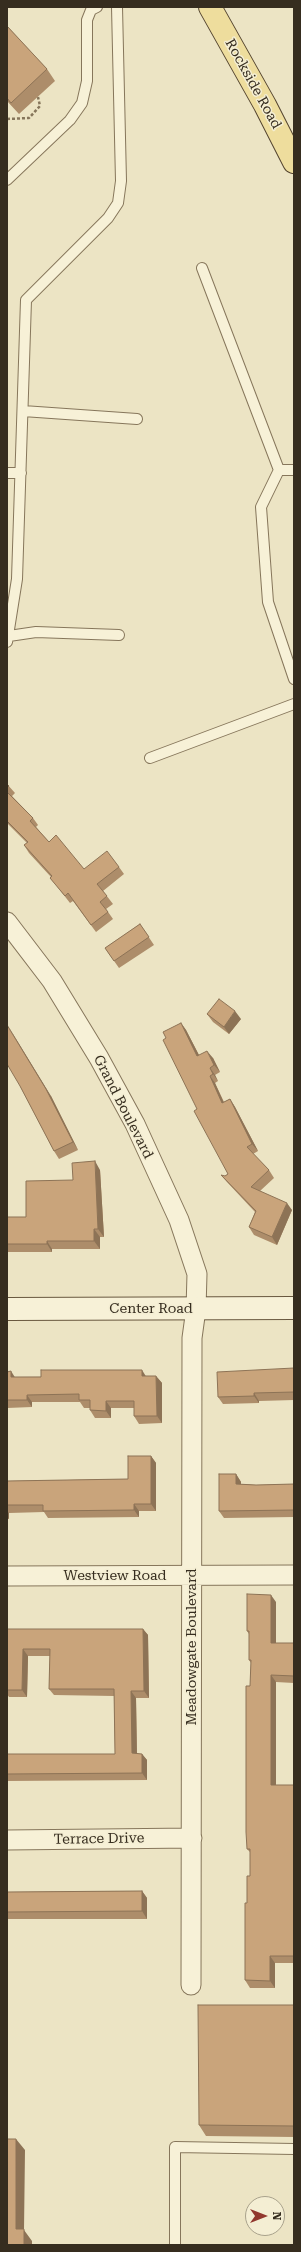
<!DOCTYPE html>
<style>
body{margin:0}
#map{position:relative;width:301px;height:2252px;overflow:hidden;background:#ece4c4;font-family:"Roboto Serif",serif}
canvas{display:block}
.frame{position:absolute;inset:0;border:8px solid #362d1f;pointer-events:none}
.north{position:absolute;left:245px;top:2196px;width:40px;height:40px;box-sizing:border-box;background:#f4eed3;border:1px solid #a8a18b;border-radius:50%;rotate:90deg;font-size:11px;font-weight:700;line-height:16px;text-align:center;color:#362d1f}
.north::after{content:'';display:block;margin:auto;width:14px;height:18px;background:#92382e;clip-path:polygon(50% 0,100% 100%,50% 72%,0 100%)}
</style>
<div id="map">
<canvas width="301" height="2252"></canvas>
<div class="frame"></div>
<div class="north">N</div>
</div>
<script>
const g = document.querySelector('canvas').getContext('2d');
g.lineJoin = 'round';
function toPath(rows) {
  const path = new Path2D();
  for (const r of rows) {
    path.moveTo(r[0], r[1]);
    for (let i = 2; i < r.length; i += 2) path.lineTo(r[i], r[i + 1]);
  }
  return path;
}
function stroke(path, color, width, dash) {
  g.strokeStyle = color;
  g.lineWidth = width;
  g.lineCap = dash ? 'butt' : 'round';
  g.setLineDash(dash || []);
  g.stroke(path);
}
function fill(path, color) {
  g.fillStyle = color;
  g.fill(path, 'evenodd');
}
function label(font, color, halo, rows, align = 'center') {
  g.font = font + ' "Roboto Serif",serif';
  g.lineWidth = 3;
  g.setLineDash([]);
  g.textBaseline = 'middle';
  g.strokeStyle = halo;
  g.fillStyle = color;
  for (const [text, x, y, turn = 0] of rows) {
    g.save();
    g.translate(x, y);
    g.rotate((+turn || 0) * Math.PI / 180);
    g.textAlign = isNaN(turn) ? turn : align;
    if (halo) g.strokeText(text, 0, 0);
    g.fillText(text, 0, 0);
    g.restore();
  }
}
const lane = toPath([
 [7,180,70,120,82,103,87,81,87,20,91,10,97,7],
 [202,268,279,470],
 [23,411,137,419],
 [294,470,279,470,261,507,268,602,294,679],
 [7,473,21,473],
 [9,636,36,632,119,635],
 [7,642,17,579,26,300,108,218,118,203,121,181,117,7],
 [150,758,294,704],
 [175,2244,175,2147,294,2149]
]);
const street = toPath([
 [7,922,52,981,99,1058,135,1124,179,1220,197,1274,196,1309,192,1338,191,1985],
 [7,1576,294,1575],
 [7,1840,192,1838]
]);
const secondary = toPath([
 [7,1309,294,1308]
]);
const primary = toPath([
 [210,7,265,105,294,162]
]);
stroke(lane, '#86765b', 12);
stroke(street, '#86765b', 21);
stroke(secondary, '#68573e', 24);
stroke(primary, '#54442f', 24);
stroke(toPath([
 [7,119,29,118,40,106,38,97]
]), '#86765b', 2.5, [3, 2]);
stroke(lane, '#f7f1d7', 10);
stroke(street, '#f7f1d7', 19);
stroke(secondary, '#f7f1d7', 22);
stroke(primary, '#eedd9d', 22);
fill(toPath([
 [7,26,47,69,55,81,19,114,7,101],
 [7,784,15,793,12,796,33,818,38,825,36,827,49,842,84,869,119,867,124,874,103,891,113,904,106,909,113,919,96,932,73,901,70,903,56,885,50,878,51,877,29,853,24,845,27,843,7,823],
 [140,924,154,945,119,968,105,948],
 [207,1014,241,1019,229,1034,213,1022],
 [181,1023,186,1030,199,1055,213,1058,220,1072,215,1075,218,1081,215,1083,224,1102,230,1099,235,1107,258,1151,253,1154,269,1170,274,1178,260,1191,292,1210,277,1245,254,1235,249,1227,255,1212,227,1182,221,1175,225,1176,228,1174,197,1109],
 [20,1086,51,1096,78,1150,59,1159,54,1151],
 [100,1170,104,1237,100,1237,100,1249,52,1249,52,1252,7,1252,7,1217,26,1217,73,1180],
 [294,1368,294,1400,259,1401,259,1403,223,1404,218,1397],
 [7,1372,14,1377,156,1376,162,1383,162,1423,139,1424,134,1416,134,1408,111,1408,111,1418,95,1418,90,1410,90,1408,84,1408,80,1402,32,1402,32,1407,7,1408],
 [151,1456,156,1463,156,1511,139,1511,139,1517,48,1518,44,1512,9,1513,9,1519,7,1519,7,1481,128,1479],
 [236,1474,241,1482,241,1484,256,1485,294,1484,294,1517,224,1518,219,1511],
 [276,1602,276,1643,294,1643,294,1683,276,1682,276,1785,294,1785,294,1963,275,1963,275,1988,250,1988,245,1980,247,1903,250,1876,250,1852,247,1849,251,1663,249,1660,249,1634,247,1631],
 [7,1629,143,1629,148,1635,149,1698,136,1698,137,1754,142,1754,147,1760,147,1780,7,1781,7,1754,115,1754,114,1696,54,1695,49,1689,50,1656,28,1656,27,1697,9,1697,7,1694],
 [142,1891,147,1898,147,1919,7,1919,7,1892],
 [294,2005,294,2137,206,2136,199,2125]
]), '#ad8d6a');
fill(toPath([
 [235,1011,241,1019,229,1034,224,1027],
 [181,1023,186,1030,203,1063,197,1056],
 [7,1024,51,1096,78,1150,73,1142],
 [207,1051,213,1058,220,1072,214,1065],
 [210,1068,215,1075,218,1081,213,1074],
 [210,1076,215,1083,227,1110,222,1103],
 [230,1099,235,1107,258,1151,252,1144],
 [95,1161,100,1170,104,1237,98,1229],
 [287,1203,292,1210,277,1245,272,1237],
 [94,1229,100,1237,100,1249,94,1241],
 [47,1241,52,1249,52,1252,47,1244],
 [142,1370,147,1378,142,1376],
 [11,1371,16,1379,11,1377],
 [156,1376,162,1383,162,1423,157,1416],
 [254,1393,259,1401,259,1403,254,1396],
 [27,1395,32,1402,32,1407,27,1400],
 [106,1401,111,1408,111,1418,106,1411],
 [151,1456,156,1463,156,1511,151,1504],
 [236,1474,241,1482,241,1491,236,1484],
 [134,1504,139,1511,139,1517,134,1510],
 [7,1511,9,1513,9,1519,7,1516],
 [271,1595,276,1602,276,1650,271,1643],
 [143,1629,148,1635,149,1698,144,1691],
 [23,1649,28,1656,27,1697,22,1690],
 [271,1675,276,1682,276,1792,271,1785],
 [131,1691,136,1698,137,1760,132,1753],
 [142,1754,147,1760,147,1780,142,1773],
 [142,1891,147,1898,147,1919,142,1911],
 [270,1956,275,1963,275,1988,270,1981],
 [16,2139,25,2150,24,2230,32,2241,32,2245,24,2245,16,2229]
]), '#8d7356');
const building = toPath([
 [7,26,47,69,11,103,7,98,7,26],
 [7,784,9,786,7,788,7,784],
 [7,792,33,818,30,821,49,842,56,835,84,869,107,851,119,867,97,884,107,896,100,902,108,912,91,925,68,893,65,896,50,878,52,876,24,845,28,842,7,821,7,792],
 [140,924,149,937,114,961,105,948,140,924],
 [219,999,235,1011,224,1027,207,1014,219,999],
 [181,1023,197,1056,207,1051,214,1065,210,1068,213,1074,210,1076,222,1103,230,1099,252,1144,247,1147,269,1170,251,1187,287,1203,272,1237,249,1227,256,1211,221,1175,225,1176,228,1174,194,1111,197,1109,163,1040,166,1038,163,1032,181,1023],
 [7,1025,46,1089,73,1142,54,1151,20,1086,7,1064,7,1025],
 [95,1161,98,1229,94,1229,94,1241,47,1241,47,1244,7,1244,7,1217,26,1217,26,1181,73,1180,72,1163,95,1161],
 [294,1368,294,1392,254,1393,254,1396,218,1397,217,1372,294,1368],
 [41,1370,142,1370,142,1376,156,1376,157,1416,134,1416,134,1401,106,1401,106,1411,90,1410,90,1400,79,1400,79,1394,27,1395,27,1400,7,1400,7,1372,11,1371,11,1377,41,1377,41,1370],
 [128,1456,151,1456,151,1504,134,1504,134,1510,43,1511,43,1505,7,1505,7,1481,128,1479,128,1456],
 [219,1474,236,1474,236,1484,256,1485,294,1484,294,1510,219,1511,219,1474],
 [247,1594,271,1595,271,1643,294,1643,294,1676,271,1675,271,1785,294,1785,294,1956,270,1956,270,1981,245,1980,245,1903,247,1903,247,1876,250,1876,250,1849,247,1849,246,1832,246,1686,250,1686,251,1660,249,1660,249,1631,247,1631,247,1594],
 [7,1629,143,1629,144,1691,131,1691,132,1753,142,1754,142,1773,7,1774,7,1754,115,1754,114,1689,49,1689,50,1649,23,1649,22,1690,7,1690,7,1629],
 [142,1891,142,1911,7,1912,7,1892,142,1891],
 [198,2005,294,2005,294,2126,199,2125,198,2005],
 [7,2139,16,2139,16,2229,24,2229,24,2245,7,2245,7,2139]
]);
fill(building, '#c9a47b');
stroke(building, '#8d7356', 1);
label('14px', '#362d1f', '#f4eed3', [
 ["Rockside Road",253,84,61],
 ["Grand Boulevard",123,1107,63],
 ["Center Road",151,1309],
 ["Westview Road",115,1576],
 ["Meadowgate Boulevard",192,1647,-90],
 ["Terrace Drive",99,1839,-1]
]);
</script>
